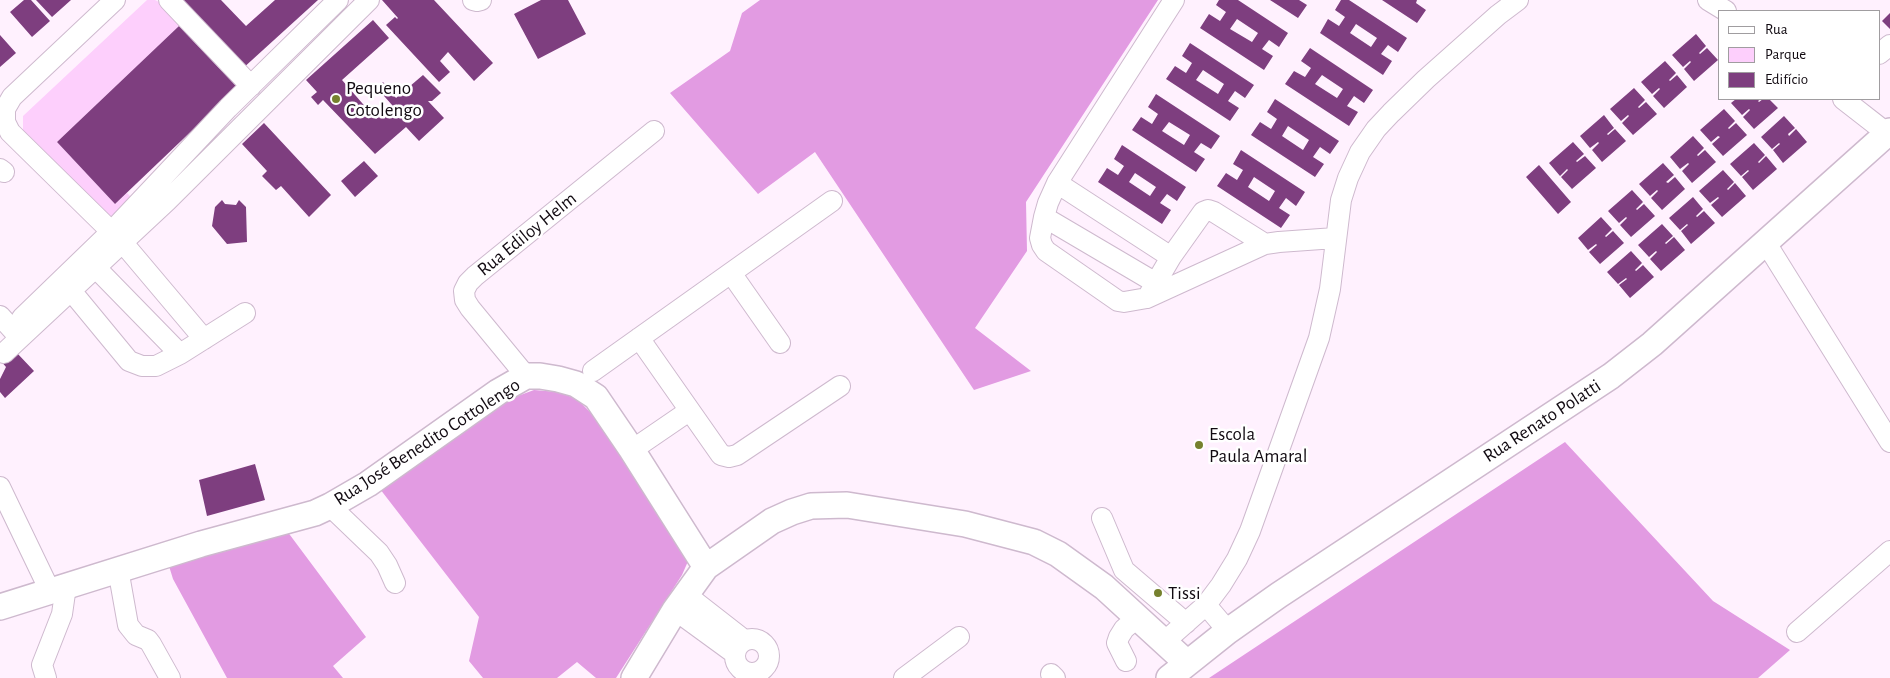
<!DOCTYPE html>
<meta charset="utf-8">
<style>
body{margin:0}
#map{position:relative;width:1890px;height:678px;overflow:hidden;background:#fff1fe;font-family:"Alegreya Sans",sans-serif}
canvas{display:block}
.legend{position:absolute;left:1718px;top:10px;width:162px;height:90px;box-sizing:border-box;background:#fff;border:1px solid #a09da0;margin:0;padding:6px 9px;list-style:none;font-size:15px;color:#110a11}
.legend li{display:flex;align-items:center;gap:10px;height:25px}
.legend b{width:25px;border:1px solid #a09da0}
</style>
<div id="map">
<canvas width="1890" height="678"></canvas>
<ul class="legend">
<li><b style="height:6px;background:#fff"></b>Rua</li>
<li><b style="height:14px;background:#fdcffc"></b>Parque</li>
<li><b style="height:14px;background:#7e3e7f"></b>Edifício</li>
</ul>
</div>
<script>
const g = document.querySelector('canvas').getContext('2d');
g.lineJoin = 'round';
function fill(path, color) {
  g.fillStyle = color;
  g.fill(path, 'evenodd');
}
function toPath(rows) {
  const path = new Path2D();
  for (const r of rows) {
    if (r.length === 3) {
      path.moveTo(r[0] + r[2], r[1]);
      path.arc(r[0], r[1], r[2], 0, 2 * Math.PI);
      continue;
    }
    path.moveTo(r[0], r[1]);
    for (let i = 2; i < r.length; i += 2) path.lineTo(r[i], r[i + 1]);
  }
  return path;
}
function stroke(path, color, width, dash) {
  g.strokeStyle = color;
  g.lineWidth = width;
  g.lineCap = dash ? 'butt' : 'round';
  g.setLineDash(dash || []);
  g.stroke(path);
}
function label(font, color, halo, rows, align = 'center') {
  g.font = font + ' "Alegreya Sans",sans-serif';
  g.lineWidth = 5;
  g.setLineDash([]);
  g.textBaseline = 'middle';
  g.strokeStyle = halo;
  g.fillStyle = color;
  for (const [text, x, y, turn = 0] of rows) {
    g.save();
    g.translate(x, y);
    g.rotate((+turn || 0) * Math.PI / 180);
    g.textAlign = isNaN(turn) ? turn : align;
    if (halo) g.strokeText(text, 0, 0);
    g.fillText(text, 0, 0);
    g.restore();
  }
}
fill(toPath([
 [147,0,155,0,159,2,179,26,57,142,115,204,127,193,135,201,114,222,23,135,23,116]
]), '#fdcffc');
fill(toPath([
 [760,0,1158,0,1026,202,1027,251,975,328,1031,371,974,390,815,152,758,194,670,93,730,51,742,13],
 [534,390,558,392,577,399,595,417,689,559,682,575,616,678,596,678,577,662,557,678,483,678,469,661,479,617,380,489,507,400],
 [1565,442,1713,601,1790,650,1758,678,1209,678],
 [287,531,366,637,333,666,343,678,227,678,173,579,169,566]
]), '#e29be2');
fill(toPath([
 [24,0,31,0,50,21,32,37,10,12],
 [36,0,71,0,52,17],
 [179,0,221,0,246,26,275,0,318,0,241,70],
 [382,0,434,0,493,63,474,81,448,52,440,61,450,72,439,82,386,25,395,17,397,19,398,18],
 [541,0,568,0,586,34,538,59,514,14],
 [1219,0,1238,0,1288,33,1279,47,1269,40,1262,49,1273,56,1264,70,1200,28,1209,14,1220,21,1226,12,1216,5],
 [1237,19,1258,33,1252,42,1230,29],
 [1270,0,1299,0,1307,5,1298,18],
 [1341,0,1349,0,1407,38,1398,52,1388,45,1381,54,1392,61,1383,75,1320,33,1328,19,1339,26,1345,17,1335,10],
 [1356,24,1377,38,1371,47,1350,33],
 [1382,0,1417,0,1416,3,1426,10,1417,23],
 [1890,13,1890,29,1882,21],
 [373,20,389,38,342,80,376,119,392,105,377,88,383,82,396,98,423,75,441,93,432,101,428,101,444,118,419,141,406,127,375,154,323,100,318,105,311,97,317,92,306,80],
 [179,26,236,86,202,121,115,204,57,142],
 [1696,34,1706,46,1699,53,1700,54,1707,48,1718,60,1694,81,1684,69,1691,62,1690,61,1683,67,1672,55],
 [0,35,16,53,0,67],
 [1190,43,1254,85,1245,98,1235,91,1228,101,1239,108,1230,121,1166,79,1175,66,1186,73,1192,63,1182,56],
 [1203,70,1224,84,1218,94,1196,80],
 [1310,48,1373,90,1364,103,1354,96,1347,106,1358,112,1349,126,1285,84,1294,71,1305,77,1311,68,1301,61],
 [1322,75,1343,89,1337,98,1315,84],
 [1665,61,1676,73,1669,80,1670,81,1677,75,1687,87,1664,108,1653,96,1660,89,1659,88,1652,94,1641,82],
 [1634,88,1645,100,1638,107,1639,108,1646,102,1657,114,1633,135,1622,123,1629,116,1628,115,1621,121,1610,109],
 [1156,94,1220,136,1211,149,1201,143,1194,152,1205,159,1196,172,1132,130,1141,117,1152,124,1158,114,1148,107],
 [1169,122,1190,135,1184,145,1162,131],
 [1275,99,1339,141,1330,154,1320,147,1313,157,1324,164,1315,177,1251,135,1260,122,1271,129,1277,119,1267,112],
 [1288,126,1309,140,1303,150,1282,136],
 [1736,99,1761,99,1758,101,1759,102,1763,99,1769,99,1778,108,1754,129,1743,117,1750,110,1749,109,1742,115,1731,103],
 [1724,109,1735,121,1728,128,1729,129,1736,123,1747,135,1723,156,1712,144,1720,137,1718,136,1711,142,1700,130],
 [1604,115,1614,128,1607,134,1608,135,1615,129,1626,141,1602,162,1592,150,1599,143,1598,142,1590,148,1580,136],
 [1784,116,1795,128,1788,134,1789,136,1796,129,1807,142,1783,163,1773,150,1780,144,1779,143,1772,149,1761,137],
 [264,123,331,195,309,217,281,186,276,190,262,176,267,171,242,144],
 [1693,136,1704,148,1697,155,1698,156,1705,150,1716,162,1692,183,1682,171,1689,164,1688,163,1680,169,1670,157],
 [1573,142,1584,154,1576,161,1577,162,1585,156,1596,168,1572,189,1561,177,1568,170,1567,169,1560,176,1549,163],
 [1754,143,1765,155,1758,162,1759,163,1766,156,1777,169,1753,190,1742,177,1749,171,1748,170,1741,176,1730,164],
 [1122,145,1186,187,1177,201,1167,194,1160,203,1171,210,1162,224,1098,182,1107,168,1118,175,1124,166,1114,159],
 [1135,173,1156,187,1150,196,1129,182],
 [1241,150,1305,192,1296,206,1286,198,1279,208,1290,215,1281,228,1217,186,1226,173,1237,180,1243,170,1233,164],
 [1254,177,1275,191,1269,201,1248,187],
 [364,161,378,176,355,197,341,181],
 [1663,163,1674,175,1666,182,1668,183,1675,177,1685,189,1662,210,1651,198,1658,191,1657,190,1650,196,1639,184],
 [1539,165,1571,202,1558,214,1526,177],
 [1723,170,1734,182,1727,189,1728,190,1735,183,1746,196,1722,217,1711,205,1719,198,1718,197,1710,203,1699,191],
 [1632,190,1643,202,1636,209,1637,210,1644,204,1655,216,1631,237,1620,225,1627,218,1626,217,1619,223,1608,211],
 [1693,197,1703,209,1696,216,1697,217,1704,211,1715,223,1691,244,1681,231,1688,225,1687,224,1680,230,1669,218],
 [222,200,225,204,236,205,239,200,246,207,247,242,227,244,212,226,215,207],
 [1601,217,1612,229,1605,236,1606,237,1613,231,1624,243,1600,264,1589,252,1597,245,1596,244,1588,250,1578,238],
 [1662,224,1673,236,1665,243,1666,244,1674,237,1685,250,1661,271,1650,259,1657,252,1656,251,1649,257,1638,245],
 [1631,251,1642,263,1635,270,1636,271,1643,265,1654,277,1630,298,1619,285,1627,279,1626,278,1618,284,1607,272],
 [17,353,34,371,5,398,0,392,0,379,6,367,0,360],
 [255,464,265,500,207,516,199,480]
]), '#7e3e7f');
const minor = toPath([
 [115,0,12,97,5,109,5,122,10,132,123,243,204,339],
 [169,0,251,86],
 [473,0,477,1,481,0],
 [1174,0,1057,183,1048,203,1044,217,1040,238,1042,245,1046,251,1118,301,1124,302,1147,298,1265,244,1279,242,1335,238],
 [1708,0,1726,11],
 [1879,54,1890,45],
 [1843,99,1888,134],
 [0,169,4,172],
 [1057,183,1171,257],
 [1044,217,1156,283],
 [1766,243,1890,442],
 [96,268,180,354],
 [731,273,780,343],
 [63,281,129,361,142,366,156,366,180,354,245,313],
 [1147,298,1171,257,1203,212,1208,210,1214,212,1265,244],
 [0,316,20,338],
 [22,318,112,231,228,108,338,0],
 [639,338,721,455,729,457,737,455,840,386],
 [4,353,167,201,369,0],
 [593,371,832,201],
 [526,376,470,308,465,300,464,291,468,283,475,276,654,131],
 [632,450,689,411],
 [0,487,50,591],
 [330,506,379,553,387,565,395,583],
 [1102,518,1124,570,1186,623],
 [118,569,128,625,136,635,148,640,151,644,170,678],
 [685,594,744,640],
 [1206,605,1228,631],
 [675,610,734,653],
 [1797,632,1890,551],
 [752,656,17],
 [1164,642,1206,605,1221,585,1237,559,1250,531,1319,338,1330,289,1341,200,1348,178,1360,152,1376,129,1391,113,1426,79,1498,15,1518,0],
 [1126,661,1117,643,1119,637,1124,629,1138,617],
 [1051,674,1055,678],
 [46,678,42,665,62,614,66,586],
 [904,678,959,637]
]);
const major = toPath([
 [0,607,201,544,315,513,330,506,368,484,498,392,526,376,540,376,558,379,576,384,596,397,632,450,706,567,772,521,792,512,811,506,847,505,965,524,1034,542,1058,554,1104,587,1187,663],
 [634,678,675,610,706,567],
 [1169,678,1228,631,1279,595,1611,376,1652,344,1890,131]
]);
stroke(minor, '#ceb9ce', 22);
stroke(major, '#ceb9ce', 28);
stroke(minor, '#fff', 20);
stroke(major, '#fff', 25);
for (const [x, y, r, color] of [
 [336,99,5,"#76812e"],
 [1199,445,5,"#76812e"],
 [1158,593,5,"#76812e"]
]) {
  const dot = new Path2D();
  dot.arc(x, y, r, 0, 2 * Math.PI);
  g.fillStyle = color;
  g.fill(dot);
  stroke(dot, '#fff', 2);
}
label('19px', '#110a11', '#fff', [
 ["Pequeno",346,88],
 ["Cotolengo",346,110],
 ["Escola",1209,434],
 ["Paula Amaral",1209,456],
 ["Tissi",1168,593]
], 'left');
label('19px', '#110a11', '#fff', [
 ["Rua Ediloy Helm",527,234,-39],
 ["Rua Renato Polatti",1542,421,-33],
 ["Rua José Benedito Cottolengo",427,442,-33]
]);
</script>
